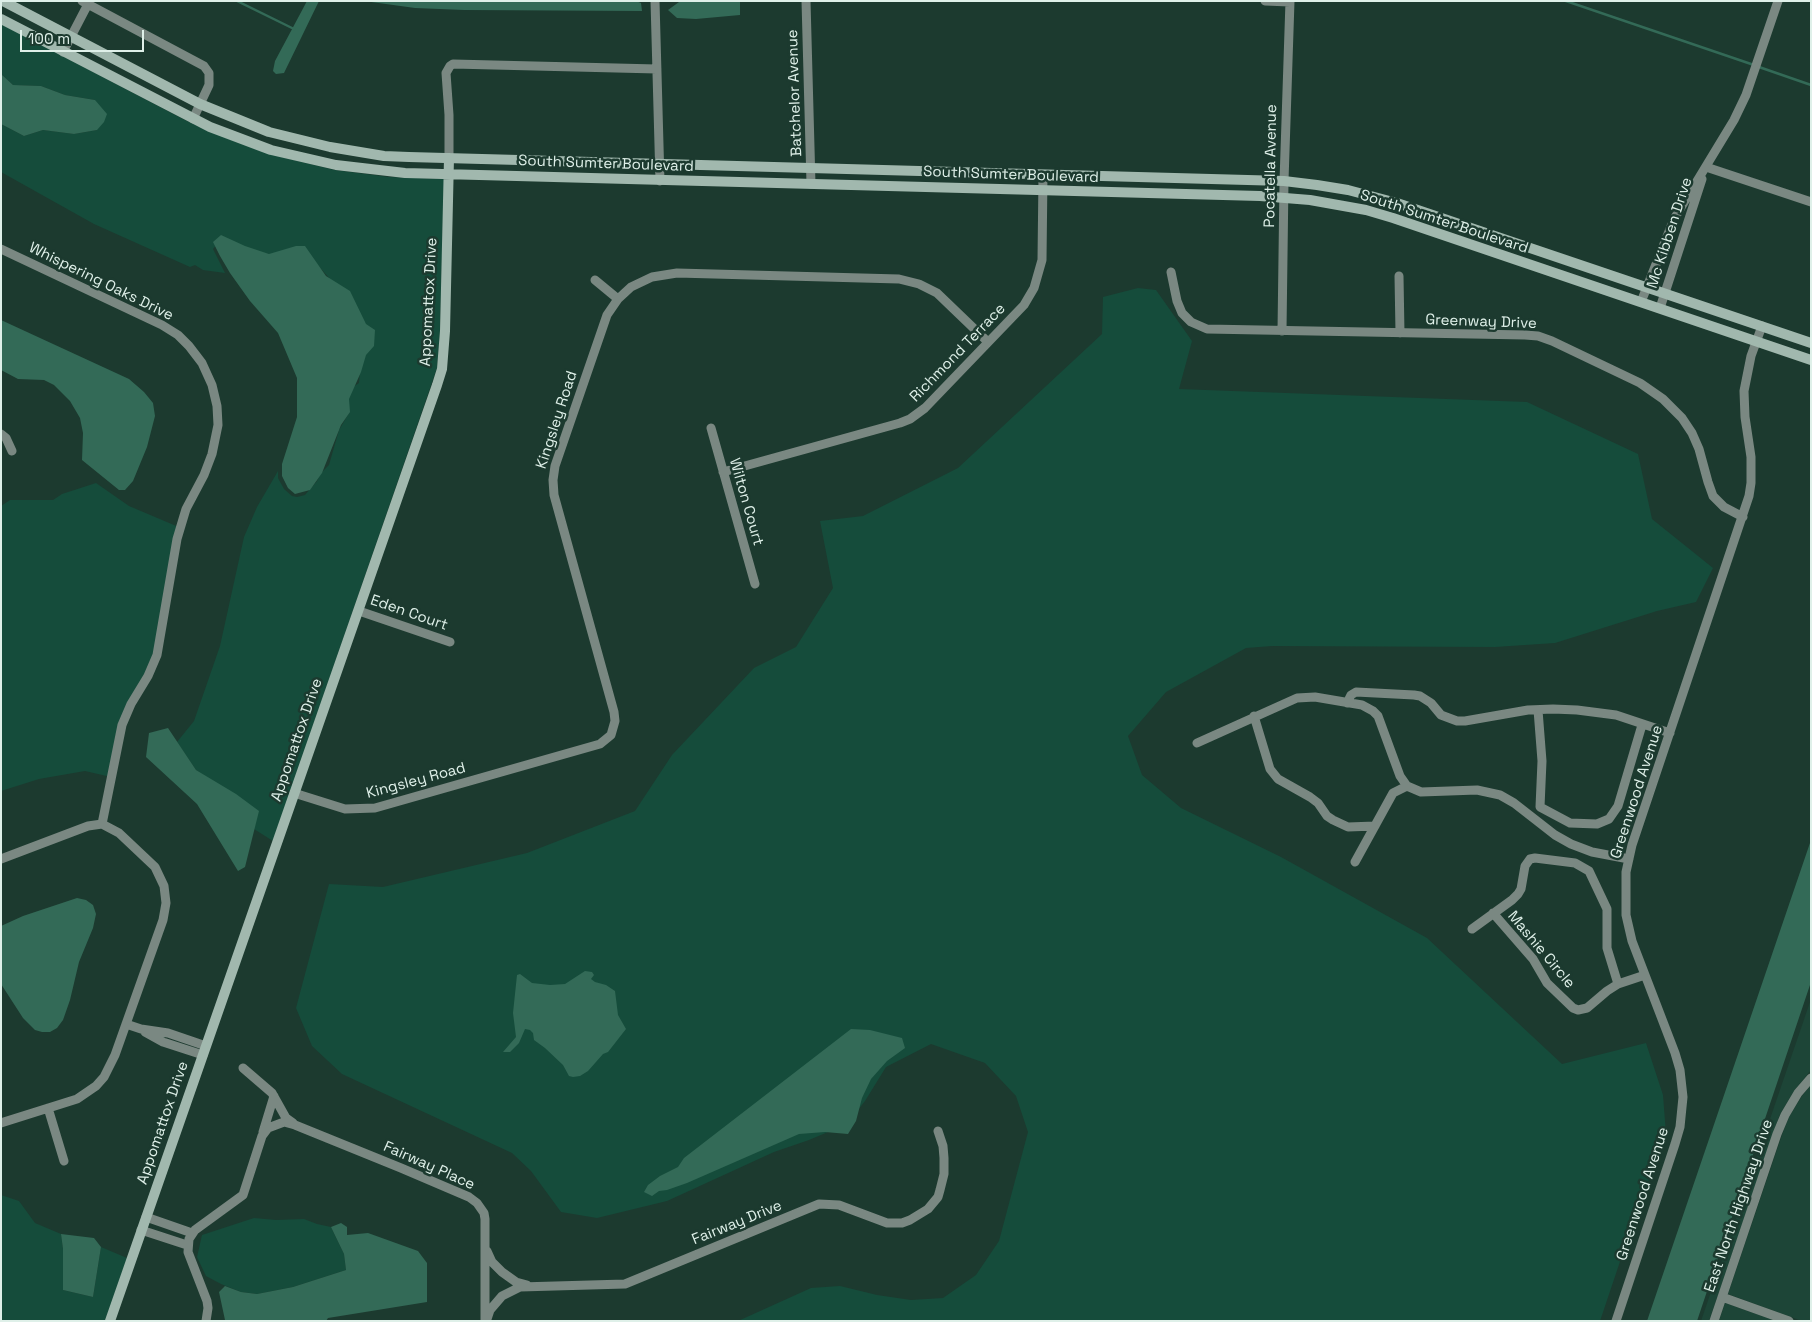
<!DOCTYPE html>
<style>
body{margin:0}
#map{position:relative;width:1812px;height:1322px;overflow:hidden;background:#1c3a2f;font-family:"Space Grotesk",sans-serif}
canvas{display:block}
.frame{position:absolute;inset:0;border:2px solid #dff0e9;pointer-events:none}
.scale{position:absolute;left:20px;top:30px;width:124px;height:22px;box-sizing:border-box;border:2px solid #dff0e9;border-top:0;padding-left:6px;font-size:15px;line-height:18px;white-space:nowrap;color:#dff0e9;-webkit-text-stroke:4px #1c3a2f;paint-order:stroke}
</style>
<div id="map">
<canvas width="1812" height="1322"></canvas>
<div class="frame"></div>
<div class="scale">100 m</div>
</div>
<script>
const g = document.querySelector('canvas').getContext('2d');
g.lineJoin = 'round';
function fill(path, color) {
  g.fillStyle = color;
  g.fill(path, 'evenodd');
}
function toPath(rows) {
  const path = new Path2D();
  for (const r of rows) {
    path.moveTo(r[0], r[1]);
    for (let i = 2; i < r.length; i += 2) path.lineTo(r[i], r[i + 1]);
  }
  return path;
}
function stroke(path, color, width, dash) {
  g.strokeStyle = color;
  g.lineWidth = width;
  g.lineCap = dash ? 'butt' : 'round';
  g.setLineDash(dash || []);
  g.stroke(path);
}
function label(font, color, halo, rows, align = 'center') {
  g.font = font + ' "Space Grotesk",sans-serif';
  g.lineWidth = 5;
  g.setLineDash([]);
  g.textBaseline = 'middle';
  g.strokeStyle = halo;
  g.fillStyle = color;
  for (const [text, x, y, turn = 0] of rows) {
    g.save();
    g.translate(x, y);
    g.rotate((+turn || 0) * Math.PI / 180);
    g.textAlign = isNaN(turn) ? turn : align;
    if (halo) g.strokeText(text, 0, 0);
    g.fillText(text, 0, 0);
    g.restore();
  }
}
fill(toPath([
 [1811,999,1811,1070,1794,1091,1780,1114,1709,1321,1701,1321],
 [1811,1085,1811,1321,1802,1321,1728,1294,1782,1135,1789,1117,1802,1096],
 [1725,1303,1776,1321,1719,1321]
]), '#1d4537');
fill(toPath([
 [1,24,187,121,236,142,285,158,335,170,389,177,444,179,440,331,437,368,273,841,254,829,258,811,196,770,177,742,194,721,220,646,244,537,257,507,278,471,278,478,284,489,292,496,297,497,305,495,317,481,321,473,329,465,339,430,349,413,347,391,359,383,361,358,330,279,307,253,282,257,218,243,213,249,225,273,203,270,195,265,190,267,94,224,1,172,1,124,24,136,43,130,74,134,97,130,95,100,65,95,41,86,13,85,1,74],
 [1138,288,1156,290,1192,341,1179,389,1527,402,1638,454,1652,519,1713,568,1696,602,1657,611,1555,643,1495,647,1272,646,1246,648,1166,692,1128,736,1142,775,1181,808,1281,857,1427,938,1562,1064,1646,1043,1663,1095,1666,1134,1636,1214,1600,1321,738,1321,811,1288,840,1286,877,1295,911,1300,943,1298,976,1275,999,1241,1028,1132,1016,1096,985,1063,931,1044,886,1067,865,1101,847,1124,809,1140,774,1152,667,1201,597,1218,561,1212,531,1171,512,1153,342,1074,312,1046,296,1008,329,884,383,887,527,853,635,811,672,755,754,668,796,647,833,588,820,521,863,516,958,468,1102,334,1103,297],
 [96,483,129,506,181,528,156,655,125,716,111,777,85,771,39,779,1,791,1,506,10,500,53,500,62,494],
 [1,1195,19,1201,35,1223,61,1234,63,1249,63,1290,93,1297,101,1247,127,1258,105,1321,1,1321],
 [254,1218,276,1220,304,1219,317,1224,331,1227,344,1254,346,1270,293,1287,257,1294,241,1292,221,1284,206,1276,197,1257,202,1235]
]), '#154c3b');
fill(toPath([
 [307,1,319,1,284,73,276,74,273,71,275,61],
 [364,1,636,1,641,3,642,11,464,10,415,8],
 [684,1,740,1,740,15,696,19,677,18,668,10,679,2],
 [1,74,13,85,41,86,65,95,95,100,107,114,104,122,97,130,74,134,43,130,24,136,1,124],
 [221,235,245,246,269,254,296,246,305,246,326,276,350,291,366,324,375,330,374,346,366,355,361,372,349,399,350,412,341,425,322,473,310,490,295,494,288,488,282,476,282,464,297,417,297,378,278,333,250,301,230,273,220,256,213,242],
 [1,320,129,379,144,392,153,403,155,416,147,447,133,481,125,490,119,490,82,460,83,433,80,418,70,401,54,385,44,380,18,379,1,370],
 [168,728,196,770,236,794,259,811,245,867,238,871,197,804,146,757,149,733],
 [1811,840,1811,982,1697,1321,1647,1321],
 [77,898,86,900,93,905,96,914,93,928,79,962,70,1000,63,1020,57,1028,50,1032,42,1032,35,1030,23,1018,1,984,1,926,23,916],
 [585,971,592,972,594,975,591,979,595,982,606,985,615,991,618,1015,626,1029,608,1052,603,1054,588,1071,580,1076,573,1077,569,1076,563,1065,545,1048,534,1040,533,1033,530,1030,525,1029,519,1043,510,1052,503,1052,516,1037,513,1013,517,975,520,974,532,983,550,985,565,984],
 [851,1029,870,1030,902,1038,905,1048,887,1061,871,1079,862,1098,856,1121,848,1134,825,1132,799,1134,687,1183,667,1190,659,1191,652,1196,644,1192,648,1185,660,1176,678,1167,684,1158],
 [341,1223,347,1227,347,1235,368,1233,418,1251,427,1263,427,1302,328,1318,326,1321,225,1320,219,1292,225,1286,241,1292,257,1294,293,1287,346,1270,344,1254,331,1227],
 [61,1234,94,1238,101,1247,93,1297,63,1290,63,1249]
]), '#336a57');
stroke(toPath([
 [237,1,294,29],
 [1566,1,1754,65],
 [1759,67,1811,85]
]), '#336a57', 2.5);
stroke(toPath([
 [82,1,204,66,209,73,209,85,193,119],
 [655,1,660,181],
 [806,1,811,184],
 [1265,1,1290,2],
 [63,52,88,4],
 [449,158,449,115,446,73,450,66,453,64,657,69],
 [1706,167,1811,202],
 [1,249,162,325,178,335,189,346,202,363,212,385,217,406,218,425,212,454,204,475,186,509,177,539,157,655,148,676,131,704,122,725,102,824],
 [1171,272,1177,301,1182,313,1191,322,1207,329,1525,335,1538,336,1552,341,1640,383,1663,399,1682,418,1692,433,1699,449,1708,482,1713,496,1724,507,1743,517],
 [1399,276,1400,333],
 [595,280,618,299],
 [1641,302,1674,219,1734,120,1746,95,1778,1],
 [1660,308,1702,179],
 [1282,331,1284,181,1290,1],
 [711,428,755,584],
 [1,434,6,438,12,451],
 [723,472,900,423,910,419,925,408,1024,305,1034,288,1042,260,1043,175],
 [359,611,450,642],
 [1347,703,1351,695,1356,692,1414,695,1420,696,1431,703,1441,715,1457,721,1465,721,1528,710,1553,709,1577,710,1616,715,1670,733],
 [1538,710,1542,761,1540,807,1570,823,1597,824,1609,819,1618,806,1642,725],
 [1254,716,1270,769,1278,779,1310,797,1318,803,1327,816,1333,820,1348,827,1375,826],
 [1197,743,1297,698,1315,697,1362,705,1373,711,1378,716,1400,776,1407,786,1421,792,1477,790,1500,795,1514,803,1555,835,1571,844,1592,852,1629,859],
 [294,793,345,809,375,808,600,744,611,735,615,721,614,712,554,495,553,480,555,466,607,315,618,299,631,287,652,277,677,273,899,279,919,284,937,293,988,342],
 [1,859,88,826,102,824,119,833,155,867,164,886,166,903,163,920,115,1055,104,1077,96,1086,77,1099,1,1123],
 [1355,862,1393,793,1407,786],
 [1493,913,1533,959,1547,983,1573,1008,1578,1010,1587,1008,1607,991,1618,984,1645,975],
 [1472,929,1512,900,1518,894,1521,889,1525,866,1530,859,1535,858,1575,863,1589,871,1607,909,1607,948,1618,984],
 [126,1024,141,1029,168,1033,206,1046],
 [145,1032,163,1042,203,1055],
 [243,1068,272,1093,286,1118,293,1123],
 [48,1108,64,1161],
 [263,1132,274,1096],
 [146,1217,192,1233],
 [141,1230,187,1245],
 [487,1251,492,1262,502,1272,516,1282,527,1285],
 [1722,1297,1789,1321],
 [487,1319,490,1310,502,1296,520,1287,625,1284,819,1204,839,1205,887,1223,902,1223,910,1220,928,1209,938,1197,940,1190,944,1174,944,1158,943,1146,938,1131],
 [206,1321,208,1308,207,1301,188,1252,189,1239,195,1230,243,1195,262,1136,268,1128,284,1122,295,1125,401,1168,469,1197,477,1203,484,1213,485,1219,485,1321],
 [1616,1321,1675,1144,1680,1127,1683,1097,1680,1070,1675,1053,1632,941,1626,915,1626,872,1632,845,1749,496,1751,483,1751,457,1745,417,1744,391,1751,356,1762,326],
 [1714,1321,1777,1134,1785,1115,1798,1093,1811,1078]
]), '#7a8882', 9);
stroke(toPath([
 [3,1,200,104,269,132,330,147,384,156,409,157,1284,181,1317,185,1348,190,1397,203,1811,343],
 [1,19,210,127,271,150,336,165,405,173,1260,196,1310,200,1366,210,1393,218,1811,360],
 [110,1321,437,385,442,369,445,331,449,158]
]), '#a1b8ae', 10);
label('15px', '#dff0e9', '#1c3a2f', [
 ["Batchelor Avenue",795,93,-92],
 ["South Sumter Boulevard",606,164,2],
 ["Pocatella Avenue",1271,166,-89],
 ["South Sumter Boulevard",1011,175,2],
 ["South Sumter Boulevard",1444,222,18],
 ["Mc Kibben Drive",1670,233,-72],
 ["Whispering Oaks Drive",101,282,26],
 ["Appomattox Drive",429,302,-87],
 ["Greenway Drive",1481,322,2],
 ["Richmond Terrace",958,353,-46],
 ["Kingsley Road",557,420,-72],
 ["Wilton Court",746,502,74],
 ["Eden Court",409,613,19],
 ["Appomattox Drive",297,740,-71],
 ["Kingsley Road",416,781,-15],
 ["Greenwood Avenue",1637,792,-72],
 ["Mashie Circle",1541,950,50],
 ["Appomattox Drive",163,1123,-71],
 ["Fairway Place",429,1166,24],
 ["Greenwood Avenue",1643,1194,-72],
 ["East North Highway Drive",1739,1206,-71],
 ["Fairway Drive",737,1223,-22]
]);
</script>
